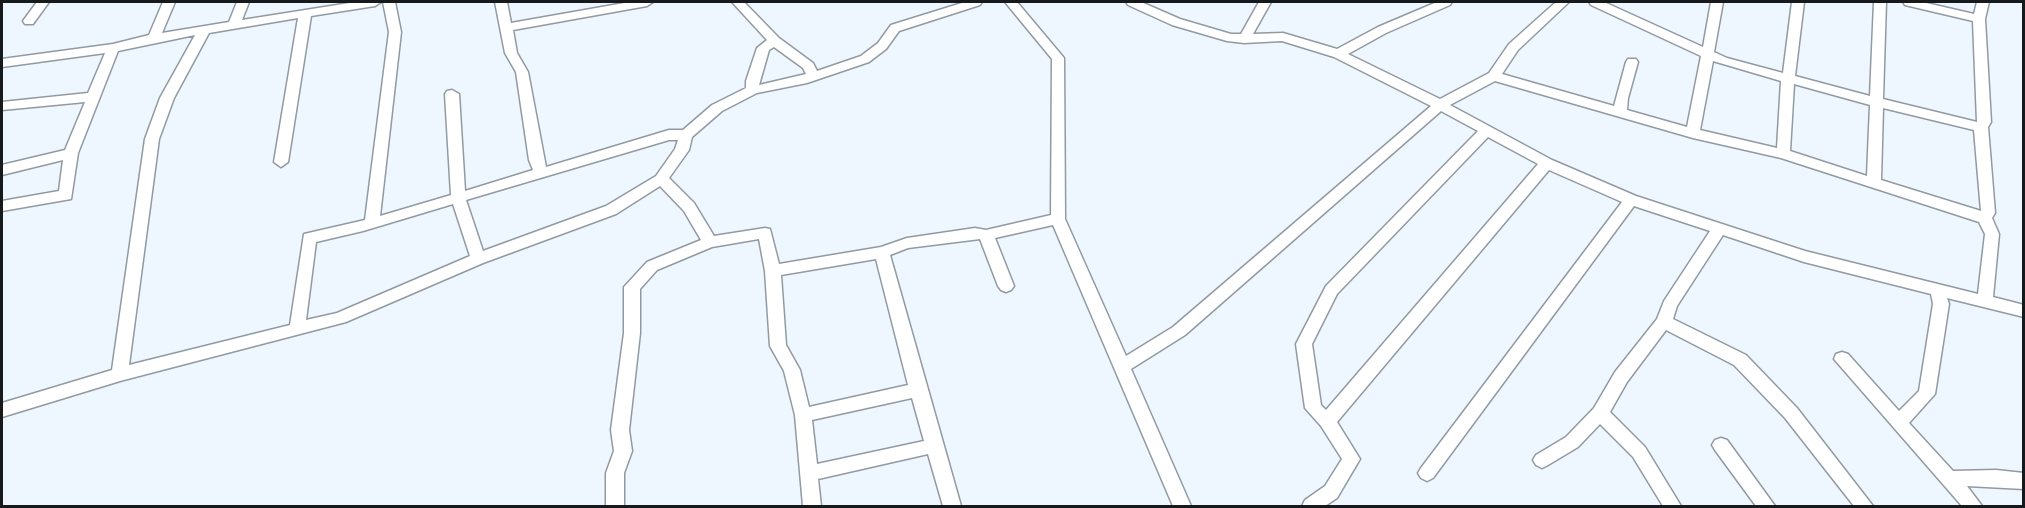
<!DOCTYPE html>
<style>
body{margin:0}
#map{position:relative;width:2025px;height:508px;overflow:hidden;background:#eef7ff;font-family:"IBM Plex Sans",sans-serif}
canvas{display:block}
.frame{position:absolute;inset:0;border:3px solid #171a1c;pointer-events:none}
</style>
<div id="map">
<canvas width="2025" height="508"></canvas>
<div class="frame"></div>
</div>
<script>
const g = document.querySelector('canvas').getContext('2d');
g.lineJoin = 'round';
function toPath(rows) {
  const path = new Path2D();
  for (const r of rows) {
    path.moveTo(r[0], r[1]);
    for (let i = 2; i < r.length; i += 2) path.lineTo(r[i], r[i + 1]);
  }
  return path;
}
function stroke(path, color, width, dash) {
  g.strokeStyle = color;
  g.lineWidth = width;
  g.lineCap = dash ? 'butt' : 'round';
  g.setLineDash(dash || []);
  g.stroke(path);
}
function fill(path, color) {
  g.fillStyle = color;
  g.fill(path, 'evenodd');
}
const minor = toPath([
 [37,2,49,2,33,24,25,24,23,21,37,2],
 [163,2,175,2,162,33,229,22,237,2,249,2,242,20,356,2,381,2,375,6,311,16,288,162,281,167,274,162,298,18,209,33,174,98,159,139,129,365,290,325,304,234,365,220,389,32,383,2,395,2,401,32,380,216,451,195,445,94,447,91,452,90,459,94,465,191,533,170,529,160,516,72,505,53,495,2,507,2,511,23,630,2,653,2,647,6,513,30,517,53,528,72,546,167,669,130,683,130,712,105,746,88,746,81,757,48,767,40,732,2,744,2,779,38,813,63,817,71,861,56,878,43,891,25,965,2,982,2,980,5,899,31,886,49,869,62,807,83,757,93,722,111,692,137,689,150,669,178,694,203,714,236,765,228,770,229,779,264,881,247,907,238,975,228,986,230,1051,215,1052,59,1005,2,1017,2,1064,58,1065,219,1126,356,1173,327,1431,106,1334,57,1282,41,1244,43,1227,41,1172,25,1128,5,1126,2,1141,2,1180,19,1231,34,1241,34,1259,2,1271,2,1253,34,1283,33,1337,49,1378,27,1437,2,1452,2,1450,5,1386,33,1348,54,1440,99,1489,73,1509,44,1556,2,1569,2,1518,50,1502,74,1614,106,1626,62,1628,59,1636,59,1638,62,1628,98,1627,110,1687,127,1701,56,1591,5,1589,2,1604,2,1703,47,1711,2,1723,2,1714,52,1727,58,1783,73,1792,2,1804,2,1795,76,1870,96,1874,2,1886,2,1883,99,1977,122,1973,21,1905,5,1903,2,1922,2,1974,14,1977,2,1989,2,1985,19,1991,122,1988,127,1995,213,1992,218,1999,234,1993,297,2024,305,2024,317,1947,298,1949,304,1935,394,1909,423,1953,471,1996,470,2024,473,2024,489,1967,486,1982,506,1962,506,1834,359,1836,354,1842,352,1848,354,1899,411,1919,391,1933,304,1931,294,1804,262,1723,235,1677,306,1673,319,1746,355,1797,408,1873,506,1854,506,1785,418,1734,365,1666,330,1627,382,1610,412,1645,447,1681,506,1663,506,1633,457,1600,424,1578,447,1548,465,1542,468,1536,465,1533,460,1536,455,1566,437,1594,408,1615,372,1657,319,1664,301,1710,231,1634,206,1433,478,1427,481,1421,478,1418,473,1421,468,1622,202,1549,170,1337,422,1360,459,1337,498,1325,506,1302,506,1305,500,1325,486,1342,459,1321,426,1305,408,1296,344,1326,286,1478,131,1441,111,1185,335,1131,369,1191,506,1173,506,1053,225,995,238,1014,286,1011,290,1006,292,1001,290,998,286,980,239,908,248,890,255,961,506,943,506,928,454,818,479,821,506,803,506,795,415,784,371,770,346,765,271,759,239,712,247,657,270,640,289,640,333,629,430,632,451,624,473,624,506,606,506,606,473,614,451,611,430,624,333,624,287,647,262,701,240,684,211,660,186,616,214,483,263,346,322,120,381,2,417,2,403,112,370,145,139,160,98,195,35,118,51,78,153,71,199,2,211,2,201,59,191,63,160,2,175,2,165,65,150,85,102,2,110,2,102,88,93,105,53,2,67,2,59,113,44,149,35,163,2],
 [774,47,803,68,806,74,759,85,769,50,774,47],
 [1713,61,1781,81,1777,148,1700,130,1713,61],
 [1495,81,1693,138,1781,158,1979,222,1985,234,1978,294,1805,251,1636,196,1552,160,1450,105,1495,81],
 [1794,84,1870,105,1867,176,1790,151,1794,84],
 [1883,108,1974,130,1981,211,1881,180,1883,108],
 [1488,137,1538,164,1326,410,1321,405,1312,344,1337,294,1488,137],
 [669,140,678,140,675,149,656,176,606,206,483,251,466,200,669,140],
 [453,204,470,256,337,313,306,320,316,242,363,231,453,204],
 [876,259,908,385,809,407,800,370,786,345,781,275,876,259],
 [912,398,924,441,817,464,812,420,912,398],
 [1721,438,1727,440,1775,506,1756,506,1715,450,1712,445,1715,440,1721,438]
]);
stroke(minor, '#929aa1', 3);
fill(minor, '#fff');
</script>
